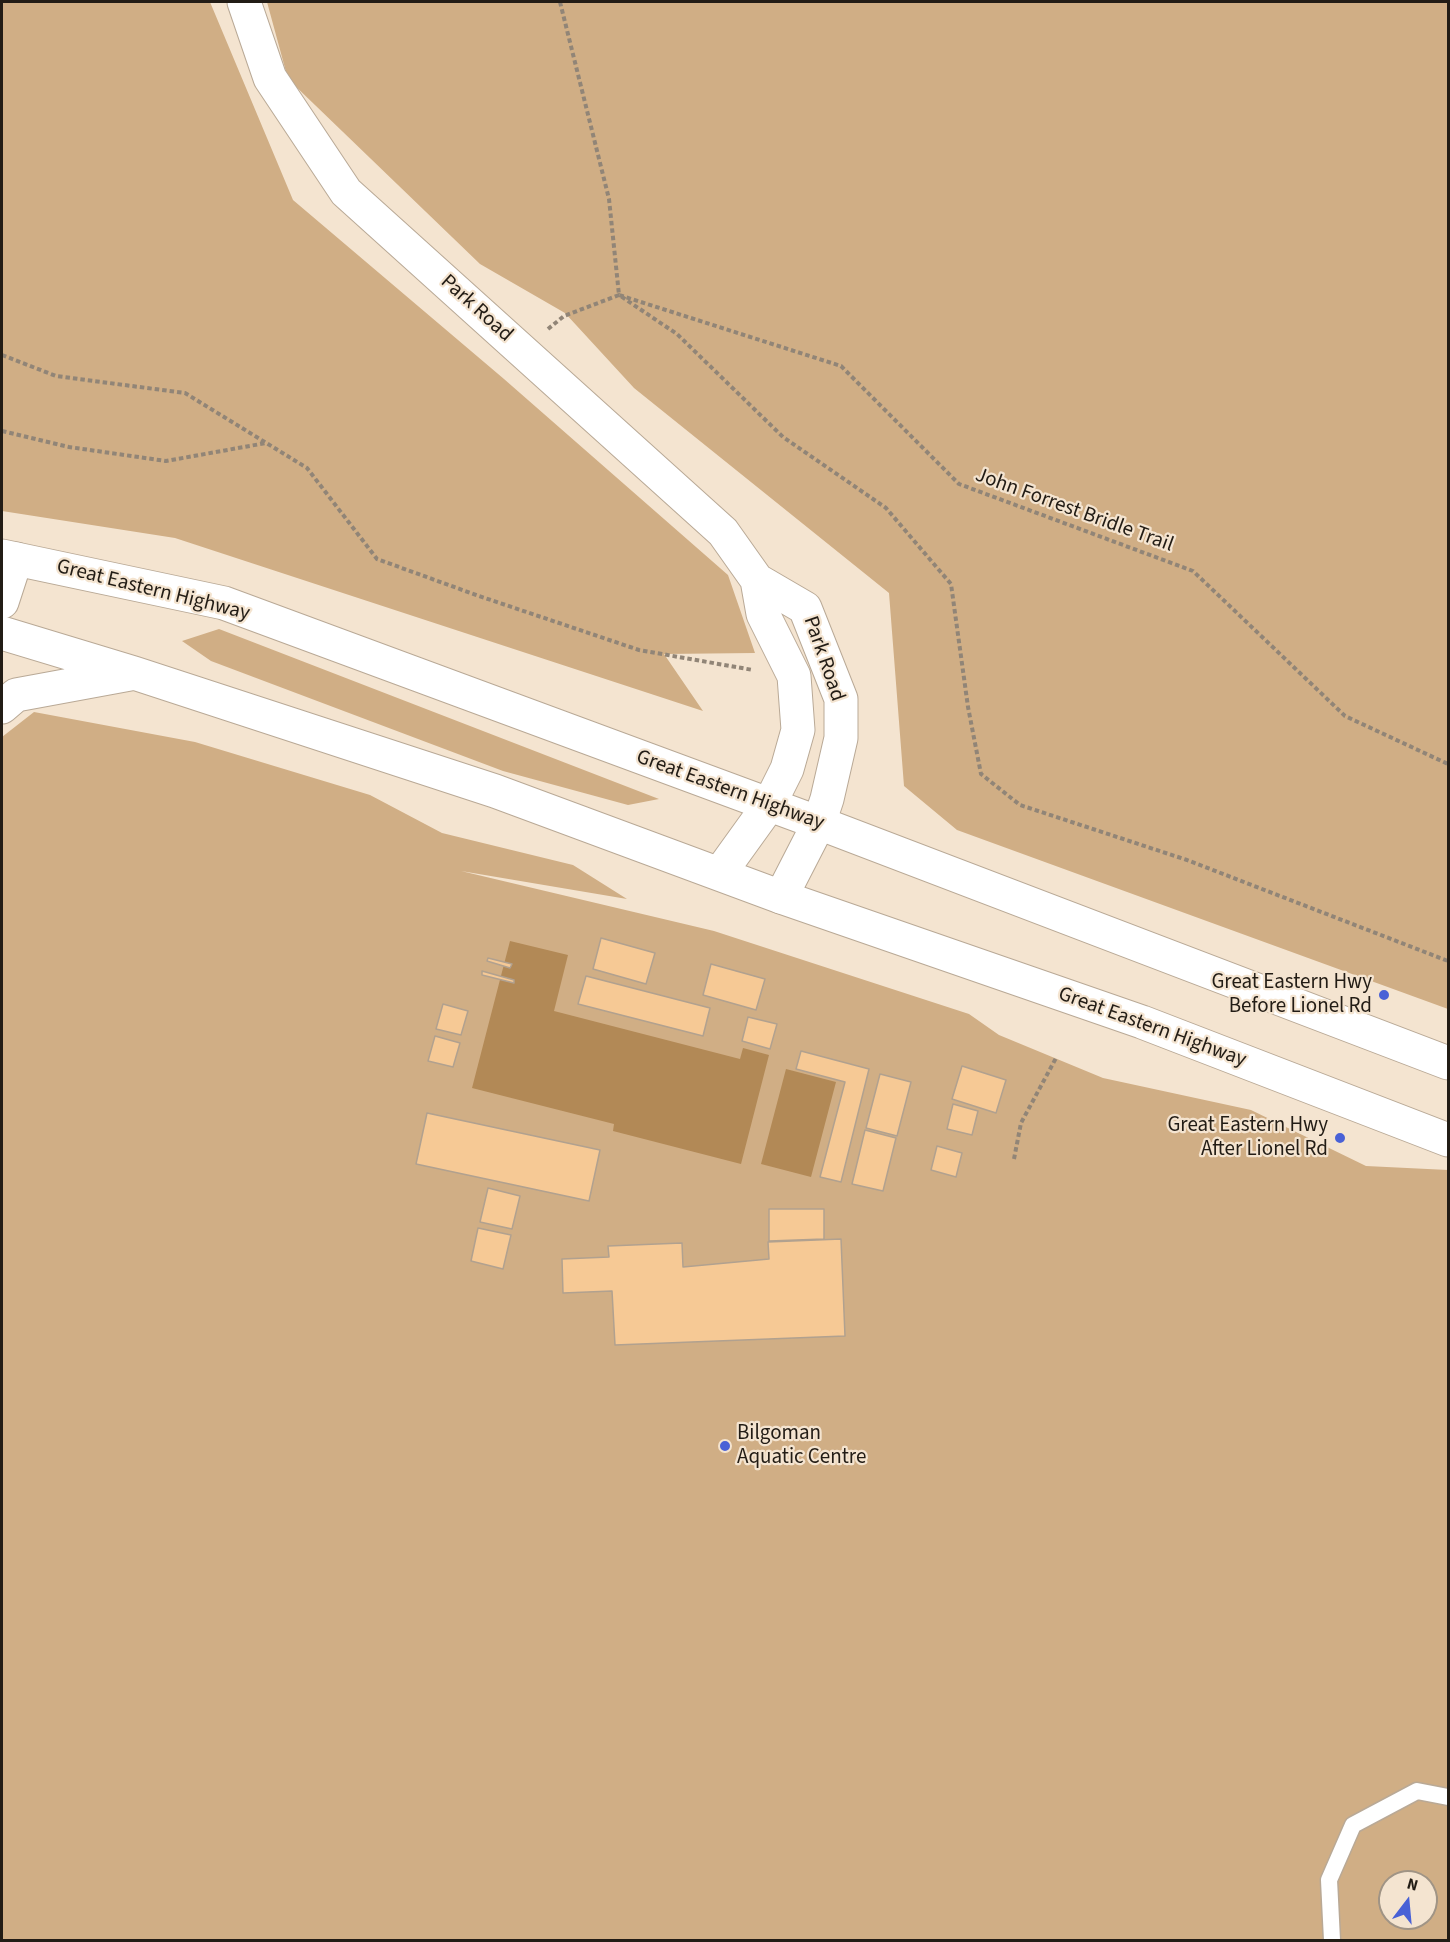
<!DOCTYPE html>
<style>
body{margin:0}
#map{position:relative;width:1450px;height:1942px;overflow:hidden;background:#f4e4d0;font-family:"Source Sans 3",sans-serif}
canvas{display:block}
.frame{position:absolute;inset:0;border:3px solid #221c15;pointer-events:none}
.north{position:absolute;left:1378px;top:1870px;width:60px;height:60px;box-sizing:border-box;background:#f4e4d0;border:2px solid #a09485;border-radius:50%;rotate:16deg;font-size:16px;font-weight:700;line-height:24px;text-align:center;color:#221c15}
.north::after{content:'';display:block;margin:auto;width:21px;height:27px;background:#4961d6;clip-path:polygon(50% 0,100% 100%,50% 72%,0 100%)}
</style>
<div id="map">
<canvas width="1450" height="1942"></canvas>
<div class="frame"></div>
<div class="north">N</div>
</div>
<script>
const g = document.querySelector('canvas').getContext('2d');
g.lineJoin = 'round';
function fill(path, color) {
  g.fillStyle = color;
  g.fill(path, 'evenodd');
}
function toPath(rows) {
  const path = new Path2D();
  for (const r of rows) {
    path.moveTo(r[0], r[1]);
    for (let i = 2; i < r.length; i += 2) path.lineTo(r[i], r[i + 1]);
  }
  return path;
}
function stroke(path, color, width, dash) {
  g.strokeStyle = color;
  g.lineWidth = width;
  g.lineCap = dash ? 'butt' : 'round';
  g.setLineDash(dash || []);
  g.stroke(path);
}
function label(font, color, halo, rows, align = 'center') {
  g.font = font + ' "Source Sans 3",sans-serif';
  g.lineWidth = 4.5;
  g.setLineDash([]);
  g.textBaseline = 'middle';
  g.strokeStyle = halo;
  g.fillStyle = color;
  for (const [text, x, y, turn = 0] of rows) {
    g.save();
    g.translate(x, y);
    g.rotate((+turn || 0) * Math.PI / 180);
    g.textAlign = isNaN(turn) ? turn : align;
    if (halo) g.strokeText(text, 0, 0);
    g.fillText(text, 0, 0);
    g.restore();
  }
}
fill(toPath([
 [2,2,210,2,293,200,504,379,728,575,755,653,664,654,703,711,175,538,2,511],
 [267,2,1448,2,1448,1009,957,830,904,786,889,593,634,388,565,313,480,264,288,79],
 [219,629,659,799,628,805,503,771,211,661,182,641],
 [34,712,195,742,370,795,442,833,573,865,627,899,461,871,714,931,969,1014,999,1035,1103,1078,1251,1110,1366,1166,1448,1170,1448,1940,2,1940,2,737],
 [1390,1882,1426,1882,1426,1918,1390,1918]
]), '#d0ae85');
fill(toPath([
 [510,941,568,955,554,1011,740,1059,743,1048,769,1055,741,1164,613,1131,614,1124,472,1088],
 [786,1069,836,1082,811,1177,761,1164]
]), '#b28956');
const building = toPath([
 [601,938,655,953,646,984,593,969,601,938],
 [488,958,512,964,510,968,487,961,488,958],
 [711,964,765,979,756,1010,703,995,711,964],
 [482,971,514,980,514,983,482,975,482,971],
 [586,976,710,1008,703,1036,578,1004,586,976],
 [443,1004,468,1011,461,1035,436,1029,443,1004],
 [748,1017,777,1024,770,1049,742,1041,748,1017],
 [435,1036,460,1043,453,1067,428,1061,435,1036],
 [801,1051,869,1069,841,1182,820,1177,845,1082,796,1069,801,1051],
 [962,1066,1006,1080,996,1113,952,1099,962,1066],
 [880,1074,911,1082,897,1136,866,1128,880,1074],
 [953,1104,978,1111,972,1135,947,1129,953,1104],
 [427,1113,600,1150,589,1201,416,1164,427,1113],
 [865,1130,896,1138,883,1191,852,1184,865,1130],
 [937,1146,962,1153,956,1177,931,1170,937,1146],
 [488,1188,520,1196,512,1229,480,1222,488,1188],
 [769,1209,824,1209,824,1239,769,1241,769,1209],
 [478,1228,511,1235,503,1269,471,1261,478,1228],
 [841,1239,845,1336,615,1345,612,1291,563,1293,562,1259,609,1257,608,1246,682,1243,683,1267,769,1259,768,1242,841,1239]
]);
fill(building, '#f6c995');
stroke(building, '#b1a18f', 1.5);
const service = toPath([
 [1332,1940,1329,1880,1353,1825,1417,1791,1448,1797]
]);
const minor = toPath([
 [244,2,270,78,346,192,723,532,757,580,805,608,841,699,841,738,827,799,819,823,781,897],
 [720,873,769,805,787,769,798,730,794,676,763,614,757,580]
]);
const tertiary = toPath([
 [2,602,16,559]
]);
const trunk = toPath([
 [2,556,224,603,819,823,1448,1063],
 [2,633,134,673,495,791,781,897,1142,1022,1448,1140],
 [2,707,16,695,130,674]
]);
stroke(service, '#b9a996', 19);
stroke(minor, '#b9a996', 35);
stroke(tertiary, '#b9a996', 35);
stroke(trunk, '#b9a996', 35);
stroke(toPath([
 [560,2,609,199,619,295,841,366,959,484,1193,571,1345,716,1448,764],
 [548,329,564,316,619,295,677,334,783,437,886,508,951,584,968,707,981,774,1020,805,1187,860,1448,961],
 [2,355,56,376,185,393,307,468,377,559,479,596,639,650,753,670],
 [2,431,69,447,166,461,266,443],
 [1014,1159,1021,1123,1056,1058]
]), '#918577', 4, [4.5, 3]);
stroke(service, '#fff', 16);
stroke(minor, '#fff', 33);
stroke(tertiary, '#fff', 33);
stroke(trunk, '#fff', 33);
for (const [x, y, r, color] of [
 [1384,995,6,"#4961d6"],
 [1340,1138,6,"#4961d6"],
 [725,1446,6,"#4961d6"]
]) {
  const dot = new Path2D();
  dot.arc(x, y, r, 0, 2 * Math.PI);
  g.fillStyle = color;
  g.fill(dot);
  stroke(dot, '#f4e4d0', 2);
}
label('21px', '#221c15', '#f4e4d0', [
 ["Park Road",476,309,42],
 ["John Forrest Bridle Trail",1074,511,20],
 ["Great Eastern Highway",153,591,14],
 ["Park Road",823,659,71],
 ["Great Eastern Highway",730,791,20],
 ["Great Eastern Highway",1152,1028,20]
]);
label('21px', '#221c15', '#f4e4d0', [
 ["Great Eastern Hwy",1372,983],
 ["Before Lionel Rd",1372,1007],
 ["Great Eastern Hwy",1328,1126],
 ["After Lionel Rd",1328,1150],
 ["Bilgoman",737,1434,"left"],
 ["Aquatic Centre",737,1458,"left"]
], 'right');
</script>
